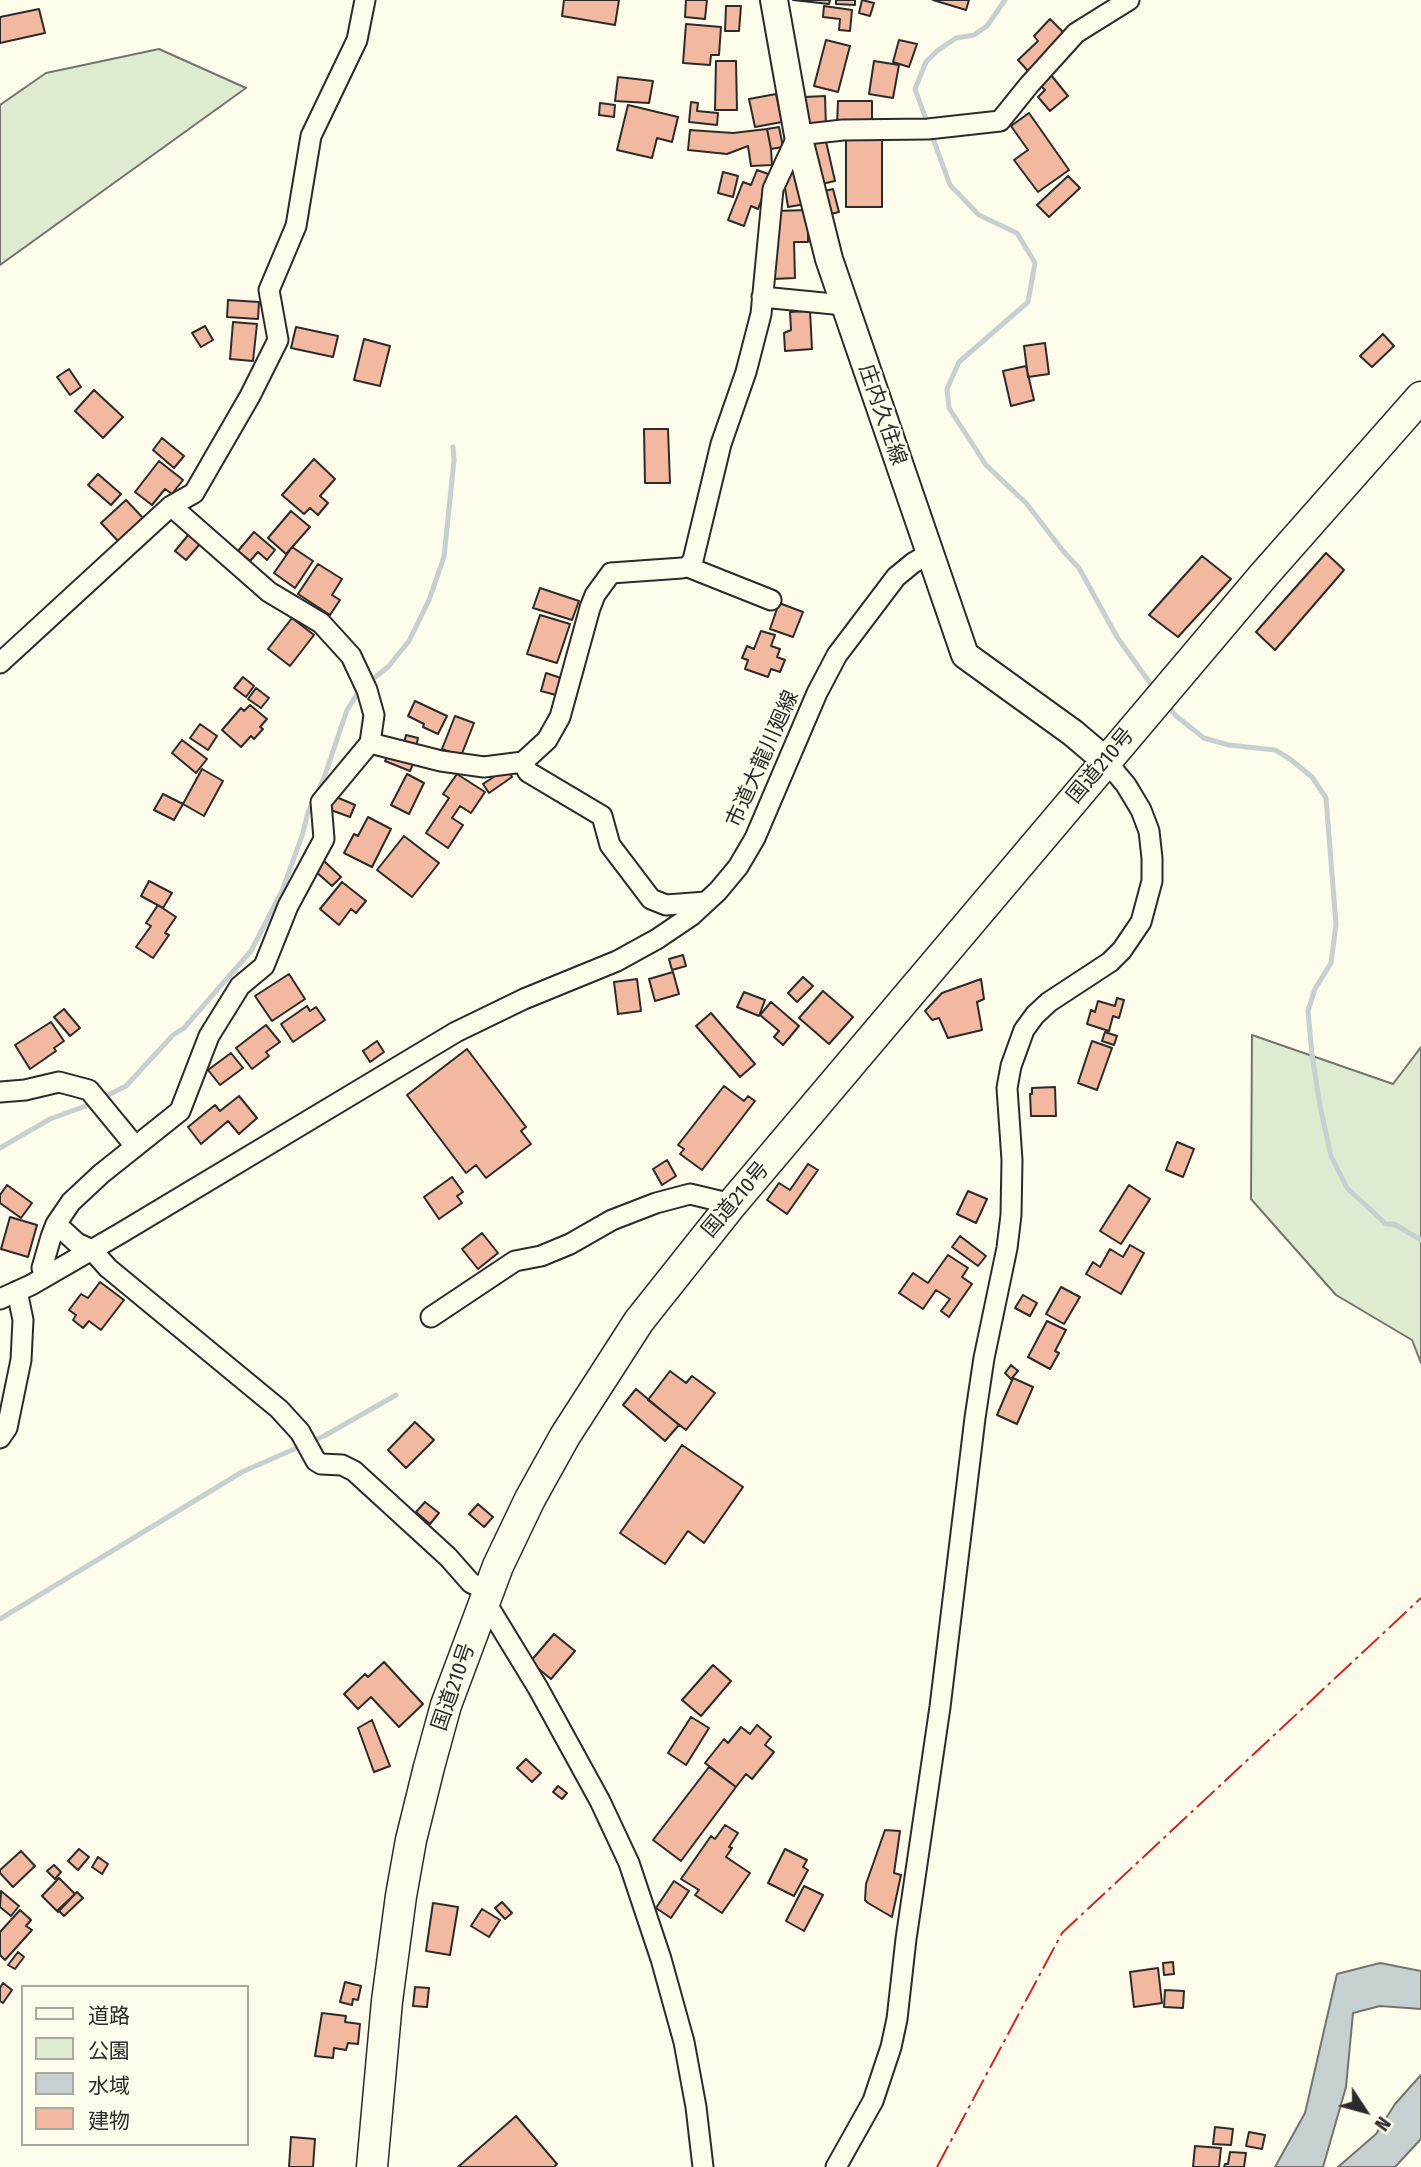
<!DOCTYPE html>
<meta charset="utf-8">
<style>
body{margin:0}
#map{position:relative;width:1421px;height:2167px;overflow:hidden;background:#fdfbea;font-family:"Fira Sans Condensed","Noto Sans JP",sans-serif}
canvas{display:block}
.legend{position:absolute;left:21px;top:1985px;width:228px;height:161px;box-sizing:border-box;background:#fdfbea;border:2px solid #a9a89e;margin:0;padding:9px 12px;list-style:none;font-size:21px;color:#2b2b2b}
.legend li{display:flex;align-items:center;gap:14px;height:35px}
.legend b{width:35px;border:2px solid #a9a89e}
.north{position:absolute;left:1330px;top:2076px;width:70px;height:70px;-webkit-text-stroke:5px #fdfbea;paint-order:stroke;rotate:126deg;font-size:19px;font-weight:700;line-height:28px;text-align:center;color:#2b2b2b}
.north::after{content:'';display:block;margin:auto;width:24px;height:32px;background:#2b2b2b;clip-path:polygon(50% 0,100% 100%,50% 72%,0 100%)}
</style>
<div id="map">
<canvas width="1421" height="2167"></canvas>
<ul class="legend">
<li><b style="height:9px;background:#fdfbea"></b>道路</li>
<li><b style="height:19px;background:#deebd1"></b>公園</li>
<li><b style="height:19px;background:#c7d0d0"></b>水域</li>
<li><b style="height:19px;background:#f2b8a0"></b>建物</li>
</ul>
<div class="north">N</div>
</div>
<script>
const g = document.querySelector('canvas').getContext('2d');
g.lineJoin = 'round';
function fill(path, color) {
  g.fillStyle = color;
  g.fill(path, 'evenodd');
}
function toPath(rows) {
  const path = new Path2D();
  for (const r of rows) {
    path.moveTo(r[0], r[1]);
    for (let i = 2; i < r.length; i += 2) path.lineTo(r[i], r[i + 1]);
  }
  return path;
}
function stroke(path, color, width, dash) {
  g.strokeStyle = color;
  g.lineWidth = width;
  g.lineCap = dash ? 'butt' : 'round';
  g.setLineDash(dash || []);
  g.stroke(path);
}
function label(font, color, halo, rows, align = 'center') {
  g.font = font + ' "Fira Sans Condensed","Noto Sans JP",sans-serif';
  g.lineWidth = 5;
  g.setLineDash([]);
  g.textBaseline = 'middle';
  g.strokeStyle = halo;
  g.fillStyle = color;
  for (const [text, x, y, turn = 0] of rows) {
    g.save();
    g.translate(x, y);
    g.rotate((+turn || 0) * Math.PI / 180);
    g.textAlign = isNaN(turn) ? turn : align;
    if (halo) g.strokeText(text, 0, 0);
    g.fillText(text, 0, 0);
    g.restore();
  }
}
const green = toPath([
 [159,49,246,88,0,265,0,105,46,73,159,49],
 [1252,1035,1393,1084,1421,1047,1421,1363,1412,1340,1336,1295,1251,1199,1252,1035]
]);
fill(green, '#deebd1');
stroke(green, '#74746e', 2);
const water = toPath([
 [1380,1963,1421,1971,1421,2009,1380,2006,1353,2013,1346,2087,1323,2167,1275,2167,1305,2113,1337,1974,1380,1963],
 [1421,2075,1421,2139,1395,2167,1338,2167,1376,2134,1395,2104,1421,2075]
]);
fill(water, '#c7d0d0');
stroke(water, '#74746e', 2);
stroke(toPath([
 [1005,0,987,26,974,35,956,38,937,51,926,62,915,89,950,185,979,215,1017,233,1035,263,1028,302,959,362,947,389,949,408,986,465,1026,503,1064,552,1079,568,1117,637,1155,690],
 [369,682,388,667,409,641,429,600,444,557,454,460,453,447],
 [1168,706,1176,716,1204,738,1229,745,1275,750,1290,759,1312,777,1326,798,1336,925,1331,963,1315,989,1308,1011,1312,1055,1320,1106,1331,1156,1347,1188,1386,1224,1394,1224,1421,1240],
 [102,1098,126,1086,173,1035,184,1028,251,951,282,891,303,833,308,812,324,778,347,710,361,688],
 [0,1148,50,1119,94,1103],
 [0,1619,242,1472,324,1436,396,1395]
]), '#c7d0d0', 5);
const building = toPath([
 [564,0,619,0,615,25,562,16,564,0],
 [686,0,707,0,705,19,685,17,686,0],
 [793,0,830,0,829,4,793,0],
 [836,0,855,0,855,5,836,4,836,0],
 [862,0,874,3,870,16,859,13,862,0],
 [933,0,969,0,966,10,933,0],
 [726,6,741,6,739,31,725,31,726,6],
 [824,6,852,10,850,31,839,30,840,19,823,17,824,6],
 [39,9,45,33,0,43,0,17,39,9],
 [1050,19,1066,35,1028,71,1018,60,1038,41,1034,36,1050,19],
 [686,24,721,27,719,55,711,55,710,65,683,63,686,24],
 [826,40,850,46,838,92,814,86,826,40],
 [899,40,917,44,909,67,893,62,899,40],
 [716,61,736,61,737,110,715,110,716,61],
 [874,61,899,65,893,98,869,94,874,61],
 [1051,75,1068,96,1050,111,1038,97,1045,90,1040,85,1051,75],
 [618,77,653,81,649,103,615,101,618,77],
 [776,94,782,122,755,127,749,99,776,94],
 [825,96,826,127,805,128,804,97,825,96],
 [838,101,872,101,872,125,837,125,838,101],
 [691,102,698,103,697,111,718,113,717,125,689,122,691,102],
 [600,103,615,105,614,117,599,115,600,103],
 [628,105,678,117,672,142,657,138,652,158,617,150,628,105],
 [1029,113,1069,170,1038,192,1014,160,1028,150,1011,126,1029,113],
 [779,127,783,147,771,149,767,129,779,127],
 [767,129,771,149,772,165,751,166,748,146,727,154,688,150,690,130,733,133,767,129],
 [846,135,882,135,882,207,846,207,846,135],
 [825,137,835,181,817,185,807,141,825,137],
 [757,170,771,175,758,209,751,206,744,226,728,220,743,182,751,185,757,170],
 [723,172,738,176,733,197,718,193,723,172],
 [799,172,805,204,788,207,783,175,799,172],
 [1068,176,1080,188,1049,217,1037,205,1068,176],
 [833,189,839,212,823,216,817,193,833,189],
 [808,210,808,242,794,242,795,278,773,279,776,211,808,210],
 [228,300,259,302,258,319,227,317,228,300],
 [810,311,812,349,785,351,784,333,791,330,790,312,810,311],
 [233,322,257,324,253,361,230,359,233,322],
 [205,326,213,340,201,347,192,333,205,326],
 [296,327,338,336,333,357,291,348,296,327],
 [1383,334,1394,346,1372,367,1360,356,1383,334],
 [364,339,390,346,380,386,354,380,364,339],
 [1045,343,1049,374,1028,377,1024,346,1045,343],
 [1026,366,1034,400,1011,406,1003,371,1026,366],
 [69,369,81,387,70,395,57,377,69,369],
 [94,390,123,417,103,438,75,411,94,390],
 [644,429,668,429,670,483,645,483,644,429],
 [162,438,184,456,174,468,153,450,162,438],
 [314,459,335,479,320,496,328,503,318,515,310,508,304,514,282,495,314,459],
 [159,461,183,480,172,494,165,489,152,505,135,492,159,461],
 [98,474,121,494,111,505,88,485,98,474],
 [126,500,143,518,118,541,101,523,126,500],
 [291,511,310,527,286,554,268,538,291,511],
 [254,532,275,550,267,560,258,552,250,561,238,551,254,532],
 [189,534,200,544,186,560,175,551,189,534],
 [292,547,313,561,295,588,274,573,292,547],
 [1326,553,1344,570,1275,650,1256,632,1326,553],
 [1202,556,1231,579,1178,637,1149,615,1202,556],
 [318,564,342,579,332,595,340,600,330,615,298,594,318,564],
 [540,588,579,601,572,620,533,608,540,588],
 [779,603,803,612,793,637,770,629,779,603],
 [540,615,570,624,557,663,527,654,540,615],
 [292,618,314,635,290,666,268,649,292,618],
 [761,631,775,635,771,646,780,649,777,657,785,660,780,672,771,669,768,677,745,669,748,660,742,658,747,646,754,649,761,631],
 [546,673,561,678,556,695,541,691,546,673],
 [243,677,254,686,246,697,234,688,243,677],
 [256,688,269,698,261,708,248,699,256,688],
 [415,701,447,716,438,734,423,727,424,724,408,716,415,701],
 [250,705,267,719,260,727,263,729,254,739,251,736,241,747,222,730,241,708,244,711,250,705],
 [455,716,474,723,461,756,442,749,455,716],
 [200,724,217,736,208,750,190,738,200,724],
 [406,735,418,738,416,747,404,744,406,735],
 [182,740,207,759,196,773,172,753,182,740],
 [390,751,414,762,410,771,385,761,390,751],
 [507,768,512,777,489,793,483,784,507,768],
 [202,769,223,781,204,816,183,804,202,769],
 [407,774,424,783,409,814,391,805,407,774],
 [457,774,485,792,471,813,460,806,452,818,463,825,448,848,426,833,449,798,443,794,457,774],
 [163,794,183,804,174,820,154,810,163,794],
 [334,796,355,805,350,817,328,809,334,796],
 [368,817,391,829,372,867,344,853,354,834,358,836,368,817],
 [404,836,439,863,412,897,377,870,404,836],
 [323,860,341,877,332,886,314,870,323,860],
 [149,881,172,893,163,908,141,896,149,881],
 [342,882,366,901,356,913,351,909,339,925,320,909,342,882],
 [158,905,176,917,165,933,169,935,153,958,136,947,151,926,146,923,158,905],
 [683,955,686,966,672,970,669,959,683,955],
 [673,972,679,994,655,1001,649,979,673,972],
 [289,974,305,999,272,1021,255,996,289,974],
 [803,977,813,986,797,1002,788,993,803,977],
 [637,979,641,1011,618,1014,614,982,637,979],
 [981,979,984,999,977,1002,982,1030,948,1038,939,1018,932,1020,925,1011,942,993,981,979],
 [823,991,853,1017,829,1044,799,1018,823,991],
 [744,992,765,1000,759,1016,737,1007,744,992],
 [1117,998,1124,1000,1119,1018,1113,1016,1109,1031,1087,1024,1091,1010,1095,1012,1098,1001,1115,1006,1117,998],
 [771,1002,799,1026,783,1045,774,1037,779,1031,760,1015,771,1002],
 [307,1006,310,1011,316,1007,325,1020,293,1042,281,1024,307,1006],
 [64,1009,80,1028,70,1036,54,1017,64,1009],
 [711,1013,755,1064,740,1077,696,1026,711,1013],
 [51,1022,64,1041,54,1048,56,1051,30,1069,15,1045,51,1022],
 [266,1025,280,1042,266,1052,269,1056,252,1069,236,1048,266,1025],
 [1105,1032,1117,1036,1114,1045,1102,1041,1105,1032],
 [377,1041,384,1052,370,1062,363,1051,377,1041],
 [1092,1041,1112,1048,1097,1090,1078,1083,1092,1041],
 [467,1049,526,1127,521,1131,531,1144,486,1178,476,1165,466,1173,407,1095,467,1049],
 [231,1053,243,1068,220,1085,208,1070,231,1053],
 [724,1086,744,1101,748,1096,755,1101,702,1170,680,1154,684,1149,678,1145,724,1086],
 [1055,1087,1056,1116,1031,1116,1030,1094,1032,1094,1032,1088,1055,1087],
 [239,1096,257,1118,239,1134,228,1121,201,1144,188,1127,215,1105,220,1111,239,1096],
 [1177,1142,1194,1149,1183,1177,1166,1170,1177,1142],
 [667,1160,676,1176,662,1185,653,1169,667,1160],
 [808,1164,818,1170,787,1214,767,1200,779,1183,790,1190,808,1164],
 [452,1177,463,1192,457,1196,462,1203,439,1219,424,1197,452,1177],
 [7,1185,32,1203,21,1218,0,1203,0,1195,7,1185],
 [1129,1185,1150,1199,1121,1244,1100,1231,1129,1185],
 [968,1191,987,1199,976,1223,957,1214,968,1191],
 [10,1217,37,1225,28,1257,1,1249,10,1217],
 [482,1233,498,1253,478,1269,462,1249,482,1233],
 [960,1236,986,1256,978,1266,952,1247,960,1236],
 [1130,1245,1144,1253,1121,1294,1086,1274,1093,1262,1100,1267,1110,1249,1123,1257,1130,1245],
 [948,1255,968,1268,962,1277,972,1284,949,1317,941,1311,950,1299,936,1290,923,1309,899,1293,913,1273,928,1283,948,1255],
 [100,1282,124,1300,101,1330,89,1321,83,1328,73,1320,76,1315,69,1310,81,1294,88,1298,100,1282],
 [1061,1287,1080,1297,1064,1324,1046,1314,1061,1287],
 [1023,1295,1037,1303,1030,1316,1015,1308,1023,1295],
 [1047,1321,1066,1330,1055,1351,1059,1353,1050,1369,1028,1357,1047,1321],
 [1011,1365,1018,1371,1011,1379,1005,1373,1011,1365],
 [670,1371,686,1383,692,1376,715,1393,686,1430,648,1400,670,1371],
 [1013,1378,1033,1387,1017,1424,997,1415,1013,1378],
 [636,1389,679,1425,665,1441,623,1405,636,1389],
 [415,1422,434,1440,406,1468,388,1450,415,1422],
 [682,1445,743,1487,704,1543,688,1531,665,1564,620,1533,682,1445],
 [425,1502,439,1513,430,1524,416,1512,425,1502],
 [478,1504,493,1517,484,1527,469,1514,478,1504],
 [554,1634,575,1651,551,1679,530,1662,554,1634],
 [384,1662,423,1704,399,1727,371,1697,358,1709,344,1694,365,1674,368,1677,384,1662],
 [713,1665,731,1681,701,1716,682,1700,713,1665],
 [691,1717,709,1728,686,1765,668,1753,691,1717],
 [372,1720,390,1766,374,1772,358,1728,372,1720],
 [757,1725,771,1737,765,1745,774,1752,752,1779,746,1774,736,1787,705,1763,724,1739,728,1743,741,1727,750,1734,757,1725],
 [526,1759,541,1773,532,1782,517,1768,526,1759],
 [709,1767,736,1787,681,1861,653,1840,709,1767],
 [558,1786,567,1793,562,1799,553,1792,558,1786],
 [725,1825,738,1833,729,1847,732,1848,726,1857,750,1873,722,1913,695,1895,699,1890,681,1879,711,1836,715,1839,725,1825],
 [885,1830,900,1831,894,1873,901,1875,892,1917,868,1903,865,1900,866,1884,885,1830],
 [79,1849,89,1857,78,1870,68,1861,79,1849],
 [785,1849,807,1860,803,1867,808,1870,794,1896,768,1883,785,1849],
 [21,1851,35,1866,13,1887,0,1873,0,1870,21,1851],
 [98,1857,108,1864,102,1874,92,1867,98,1857],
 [54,1865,61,1872,55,1879,47,1871,54,1865],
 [59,1878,75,1894,58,1912,42,1896,59,1878],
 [674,1881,689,1891,671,1918,656,1908,674,1881],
 [804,1886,823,1895,804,1931,786,1921,804,1886],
 [1,1891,19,1906,11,1916,0,1907,1,1891],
 [77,1892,83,1898,64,1916,58,1910,77,1892],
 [502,1902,512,1913,505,1919,495,1908,502,1902],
 [433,1903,458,1907,450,1955,426,1951,433,1903],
 [482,1909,500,1920,489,1937,471,1926,482,1909],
 [20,1910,31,1920,26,1926,32,1930,5,1960,0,1955,0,1932,20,1910],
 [18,1952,24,1957,15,1969,8,1965,18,1952],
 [1173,1962,1174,1974,1164,1975,1163,1963,1173,1962],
 [1158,1968,1162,2003,1134,2007,1130,1972,1158,1968],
 [345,1982,361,1986,358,2000,353,1999,352,2005,340,2002,345,1982],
 [3,1983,12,1990,3,2003,0,2001,0,1988,3,1983],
 [415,1987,429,1988,427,2007,413,2006,415,1987],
 [1165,1990,1184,1991,1183,2008,1164,2007,1165,1990],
 [322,2013,346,2016,345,2022,360,2024,358,2044,348,2043,346,2050,334,2048,333,2058,315,2056,322,2013],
 [516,2116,557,2164,554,2167,458,2167,516,2116],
 [1215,2127,1233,2129,1231,2145,1213,2144,1215,2127],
 [1249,2132,1265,2135,1262,2149,1246,2146,1249,2132],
 [291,2137,315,2139,313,2167,289,2167,291,2137],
 [1195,2146,1221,2148,1219,2167,1193,2167,1195,2146],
 [1230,2152,1246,2153,1244,2167,1224,2167,1225,2164,1228,2164,1230,2152]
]);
fill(building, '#f2b8a0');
stroke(building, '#2b2b2b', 2);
const minor = toPath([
 [762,297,844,305],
 [688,567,771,600],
 [0,663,171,506,194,493,250,396,278,340,269,290,296,226,311,136,357,40,365,0],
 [370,743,441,761,484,767,523,762,547,740,560,717,590,608,595,595,611,573,682,568,688,567,693,560,721,444,746,372,761,314,773,189,798,135,843,130,928,129,1000,121,1029,85,1076,33,1129,0],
 [523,762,528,772,602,816,610,845,651,899,666,905,706,902],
 [0,1092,25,1090,59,1082,89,1090,135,1146],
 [56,1224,77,1243,92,1250,108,1268,279,1409,300,1432,316,1461,321,1464,342,1465,354,1471,448,1557,471,1583,488,1591],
 [45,1277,42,1268,51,1237,56,1224,71,1202,101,1174,180,1111,209,1036,240,986,264,966,288,906,324,839,321,802,370,743,374,715,367,690,351,656,321,623,269,592,171,506],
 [0,1299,31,1285,121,1233,456,1032,524,999,617,961,657,939,691,916,718,891,738,867,755,838,817,693,837,655,896,577,913,563,930,553],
 [431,1317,515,1261,541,1256,570,1244,612,1220,656,1203,690,1194,732,1204],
 [0,1438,7,1428,21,1360,23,1320,17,1291],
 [485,1601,538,1688,600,1801,629,1863,661,1959,684,2042,696,2107,703,2167],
 [836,2167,873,2101,891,2047,897,2019,906,1939,940,1707,975,1418,984,1358,1007,1248,1011,1215,1012,1160,1007,1088,1011,1066,1024,1030,1035,1015,1049,1002,1110,962,1122,950,1141,922,1152,881,1152,858,1149,831,1141,810,1126,785,1106,761]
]);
const major = toPath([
 [774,0,798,135,829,259,965,655,1073,733,1106,761]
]);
const highway = toPath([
 [372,2167,387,2001,401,1896,411,1840,429,1767,446,1705,498,1566,530,1499,565,1436,639,1321,732,1204,1263,576,1421,397]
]);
stroke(minor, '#2b2b2b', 23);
stroke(major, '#2b2b2b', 30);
stroke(highway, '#2b2b2b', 33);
stroke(minor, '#fdfbea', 19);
stroke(major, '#fdfbea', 26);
stroke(highway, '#fdfbea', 30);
stroke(toPath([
 [937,2167,1062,1933,1421,1598]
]), '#c62828', 2, [24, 5, 3.5, 5]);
label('21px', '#2b2b2b', '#fdfbea', [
 ["庄内久住線",882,415,71],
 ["市道大龍川廻線",763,759,-66],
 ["国道210号",1101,766,-50],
 ["国道210号",736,1200,-50],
 ["国道210号",454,1687,-71]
]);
</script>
